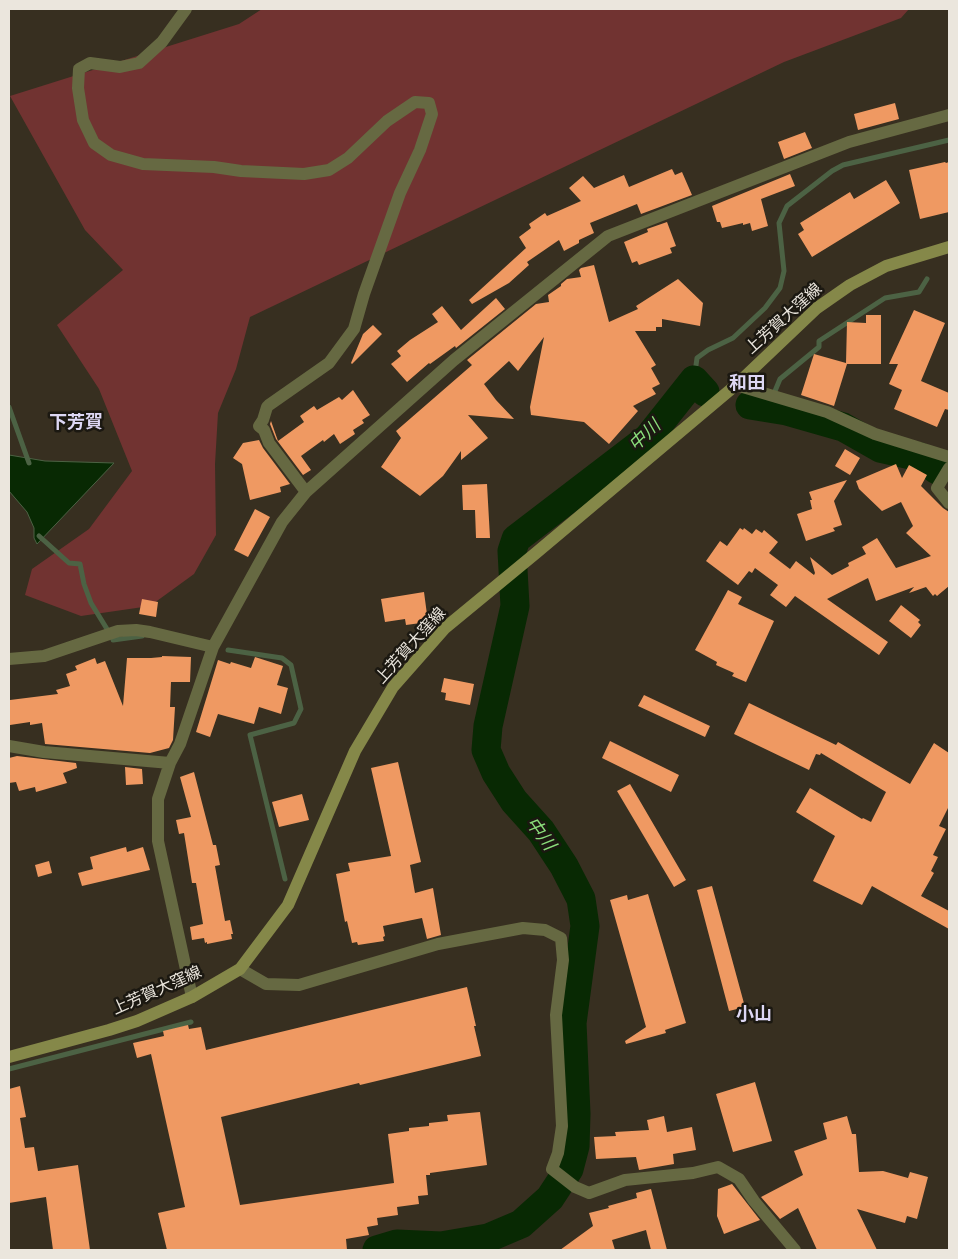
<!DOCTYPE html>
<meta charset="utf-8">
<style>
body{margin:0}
#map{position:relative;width:958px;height:1259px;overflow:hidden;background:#372f20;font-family:Arial,sans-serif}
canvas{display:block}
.frame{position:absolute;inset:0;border:10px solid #ebe6dd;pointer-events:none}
</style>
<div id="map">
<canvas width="958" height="1259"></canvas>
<div class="frame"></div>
</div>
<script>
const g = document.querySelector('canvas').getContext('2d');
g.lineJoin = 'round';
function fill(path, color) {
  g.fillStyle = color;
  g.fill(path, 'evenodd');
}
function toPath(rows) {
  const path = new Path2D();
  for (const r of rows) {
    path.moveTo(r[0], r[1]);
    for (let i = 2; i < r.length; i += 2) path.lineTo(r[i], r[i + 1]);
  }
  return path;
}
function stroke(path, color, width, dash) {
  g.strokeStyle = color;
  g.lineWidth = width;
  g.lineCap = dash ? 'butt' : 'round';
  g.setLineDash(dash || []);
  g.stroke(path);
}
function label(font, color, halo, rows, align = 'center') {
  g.font = font + ' Arial,"Noto Sans JP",sans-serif';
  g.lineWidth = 5;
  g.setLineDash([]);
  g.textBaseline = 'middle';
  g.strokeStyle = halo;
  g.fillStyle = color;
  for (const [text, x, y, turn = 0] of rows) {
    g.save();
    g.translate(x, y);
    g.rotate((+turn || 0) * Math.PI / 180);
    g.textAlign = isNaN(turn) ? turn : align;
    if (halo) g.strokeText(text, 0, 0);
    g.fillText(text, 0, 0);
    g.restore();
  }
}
fill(toPath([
 [262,9,909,9,901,18,784,62,250,317,236,369,218,413,215,464,216,535,194,574,150,606,81,616,25,595,32,569,89,529,132,471,99,389,57,325,123,270,85,230,10,96,239,24]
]), '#713331');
const water = toPath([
 [9,455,45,461,114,463,37,544,34,538,34,528,27,512,9,491,9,455]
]);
fill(water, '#082903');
stroke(water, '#4c6244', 1);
stroke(toPath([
 [694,380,697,358,708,350,733,338,765,308,780,288,784,271,779,223,787,206,832,171,843,165,949,140],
 [775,391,780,379,819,347,819,341,885,298,919,292,927,279],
 [9,407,29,463],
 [768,408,771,402],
 [39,536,69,563,80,564,84,584,91,603,107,629],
 [113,640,142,636],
 [228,650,282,658,291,665,301,709,294,723,250,735,285,879],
 [9,1069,191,1022]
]), '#4c6244', 5);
stroke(toPath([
 [750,405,787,411,843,427,880,448,920,457,937,470],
 [377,1250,397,1244,441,1246,488,1238,521,1224,550,1198,569,1169,575,1146,576,1114,572,1023,585,926,581,899,564,866,541,831,514,801,496,773,486,750,488,726,515,606,512,551,516,539,648,438,694,380,705,392]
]), '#082903', 29);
fill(toPath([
 [895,103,899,119,858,130,854,114],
 [805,132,812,148,784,159,778,142],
 [945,162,946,163,949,162,949,212,920,219,909,170],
 [672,169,675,175,682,172,692,195,641,214,637,204,590,223,594,233,579,240,579,243,564,251,559,240,527,262,529,265,509,283,472,304,469,300,526,248,519,237,531,228,529,224,545,213,547,216,581,201,569,188,583,176,594,188,624,175,629,187],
 [790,174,795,186,761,199,768,226,752,231,750,223,743,225,743,223,722,228,720,222,717,222,712,206],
 [886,180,900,203,812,257,798,234,804,230,800,223,850,192,854,199],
 [667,222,676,246,670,248,672,253,639,265,637,261,632,263,624,242,648,232,647,229],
 [594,265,609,322,638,309,636,306,678,279,703,303,700,326,662,319,662,327,656,327,656,331,635,331,656,365,651,368,660,384,652,388,656,394,633,406,638,411,609,444,584,422,531,415,530,407,544,337,518,371,509,361,484,384,496,400,514,419,468,415,488,438,461,460,461,451,443,476,420,496,381,467,401,438,396,431,472,365,467,360,536,304,549,302,548,295,561,286,561,284,567,279,581,277,579,270,581,268],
 [496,298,505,309,456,348,455,346,430,364,429,363,407,382,391,364,401,356,397,351,410,340,438,322,432,314,442,306,461,330],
 [914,310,945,323,921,381,949,393,949,410,945,409,937,427,894,409,902,390,889,384,898,364,889,364],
 [866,315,881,315,881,364,847,364,834,406,801,395,814,354,846,363,847,322,866,323],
 [373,325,382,334,352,364,351,363,363,334],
 [353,390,370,415,362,420,364,423,353,430,355,434,340,444,334,434,324,442,323,440,301,456,311,470,303,475,276,439,270,424,271,421,278,441,304,422,300,416,314,406,317,410,339,397,342,400],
 [259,440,263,448,290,484,280,487,281,492,250,500,242,464,233,458,243,443],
 [845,449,860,458,850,475,835,466],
 [896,464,902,478,909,465,927,475,921,486,943,508,949,512,949,586,937,596,935,594,933,596,926,587,909,593,914,587,876,601,868,578,827,599,888,642,879,655,795,596,786,607,770,595,778,585,755,568,752,573,749,571,738,585,706,561,720,541,727,546,740,528,743,530,744,528,752,534,756,529,762,533,764,530,778,542,769,553,790,569,796,561,814,575,815,573,810,557,832,575,849,566,848,563,866,554,862,547,877,538,896,568,931,556,906,533,913,526,901,502,882,511,859,489,856,481],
 [847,480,834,501,842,525,833,528,835,531,806,541,797,514,812,509,810,500,812,500,809,492],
 [487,484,490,538,476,538,475,510,463,510,462,485],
 [255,509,270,517,248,557,234,550],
 [728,590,742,597,738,604,774,621,746,682,732,676,734,673,716,665,717,662,695,650],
 [424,592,428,622,406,625,405,619,385,622,381,599],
 [142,599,158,602,156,617,139,614],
 [901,605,920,620,918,622,921,625,911,638,889,621],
 [162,656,191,657,190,682,171,682,170,707,175,707,173,740,169,748,150,753,45,744,42,723,30,725,30,722,10,725,9,715,10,700,58,694,56,690,70,686,66,674,77,670,75,666,95,658,97,664,105,661,123,706,127,658,151,658,162,657],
 [255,657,283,666,277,685,288,688,281,714,259,707,254,724,218,714,210,737,196,732,218,660,230,664,231,662,251,668],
 [444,678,474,684,470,705,445,700,446,693,441,692],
 [644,695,710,726,705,737,638,706],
 [749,703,836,745,838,742,910,784,934,743,949,753,949,806,939,826,946,829,933,855,938,857,931,871,934,873,921,896,949,911,949,929,872,886,862,905,813,881,835,836,796,812,810,788,862,819,863,818,871,822,886,792,821,753,820,755,816,754,809,770,734,734],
 [610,741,679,775,671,792,602,758],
 [17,756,76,763,77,768,63,773,67,783,36,792,35,787,19,791,16,782,9,783,9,758],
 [398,762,421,862,410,865,415,893,433,888,441,935,427,939,422,918,383,926,385,936,383,937,384,941,358,945,357,942,352,943,347,921,345,922,336,874,350,871,348,863,391,856,371,768],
 [125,767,142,769,143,784,126,785],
 [194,772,213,845,216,845,220,865,215,866,225,921,230,920,233,934,231,934,232,939,207,944,207,942,205,943,204,938,192,940,190,927,203,924,196,883,192,883,184,833,179,834,176,820,191,817,180,777],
 [630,784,686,880,674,887,617,791],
 [302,794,309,820,279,827,272,802],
 [126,847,127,852,143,847,150,870,82,886,78,873,93,869,90,857],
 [49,861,52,873,38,877,35,865],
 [712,886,745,1007,729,1011,697,890],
 [648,894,686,1023,665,1030,666,1033,626,1044,625,1041,646,1027,610,900,627,895,628,900],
 [467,987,476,1026,474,1026,481,1056,360,1085,359,1083,221,1117,240,1205,394,1183,388,1134,409,1131,409,1128,429,1126,429,1123,448,1121,447,1115,480,1112,487,1165,430,1173,430,1175,426,1175,428,1195,418,1196,419,1204,397,1207,398,1215,377,1218,378,1225,367,1227,369,1235,346,1239,347,1250,167,1250,158,1213,185,1207,151,1054,137,1058,133,1043,164,1036,163,1031,188,1025,189,1029,201,1027,206,1050],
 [755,1082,772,1141,733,1152,716,1094],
 [20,1086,26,1117,20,1118,25,1148,34,1147,38,1171,78,1165,90,1250,53,1250,46,1197,9,1203,9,1089],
 [664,1116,667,1132,692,1127,696,1150,673,1154,674,1164,639,1170,636,1157,596,1159,594,1137,616,1136,615,1132,649,1130,647,1120],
 [847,1116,852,1134,856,1134,859,1172,883,1171,908,1178,910,1172,928,1177,917,1219,907,1216,905,1223,857,1209,877,1250,817,1250,798,1208,780,1219,761,1197,803,1175,794,1151,827,1139,823,1123],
 [732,1184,760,1220,724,1234,717,1216,718,1189],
 [651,1189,667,1250,651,1250,646,1230,612,1240,615,1250,560,1250,593,1226,589,1213,609,1208,608,1206,637,1198,636,1193]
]), '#ef9962');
stroke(toPath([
 [186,9,162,42,139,63,120,67,90,63,79,69,78,88,83,120,94,143,111,155,143,164,214,167,241,171,304,174,329,170,348,158,387,121,415,102,429,103,432,114,420,150,400,193,364,294,354,329,329,363,269,405,267,407,263,420,259,426,264,430,269,443,306,492],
 [736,385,827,412,875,434,949,457],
 [949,468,937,488,949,503],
 [9,659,44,656,118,631,136,630,150,632,213,647],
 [9,746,44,752,170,763],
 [240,969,266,984,299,985,438,944,523,928,545,930,561,938,563,960,556,1015,562,1126,558,1153,552,1169,575,1187,589,1193,625,1180,693,1173,718,1167,739,1179,754,1201,795,1250],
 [192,997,158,841,158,799,170,763,180,744,213,647,282,522,306,492,454,360,608,236,849,142,949,115]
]), '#666942', 12);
stroke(toPath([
 [9,1057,109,1030,137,1021,192,997,240,969,288,905,355,751,393,687,445,628,536,553,736,385,817,308,850,285,886,266,949,247]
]), '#858849', 12);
label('16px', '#ebe6dd', '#1b1811', [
 ["上芳賀大窪線",784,319,-42],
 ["上芳賀大窪線",411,646,-48],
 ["上芳賀大窪線",157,991,-24]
]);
label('bold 18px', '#ddd7f4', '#1b1811', [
 ["和田",747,384],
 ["下芳賀",76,423],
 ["小山",754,1015]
]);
label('italic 18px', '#8bde7b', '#1b1811', [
 ["中川",645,436,-44],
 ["中川",540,834,54]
]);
</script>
